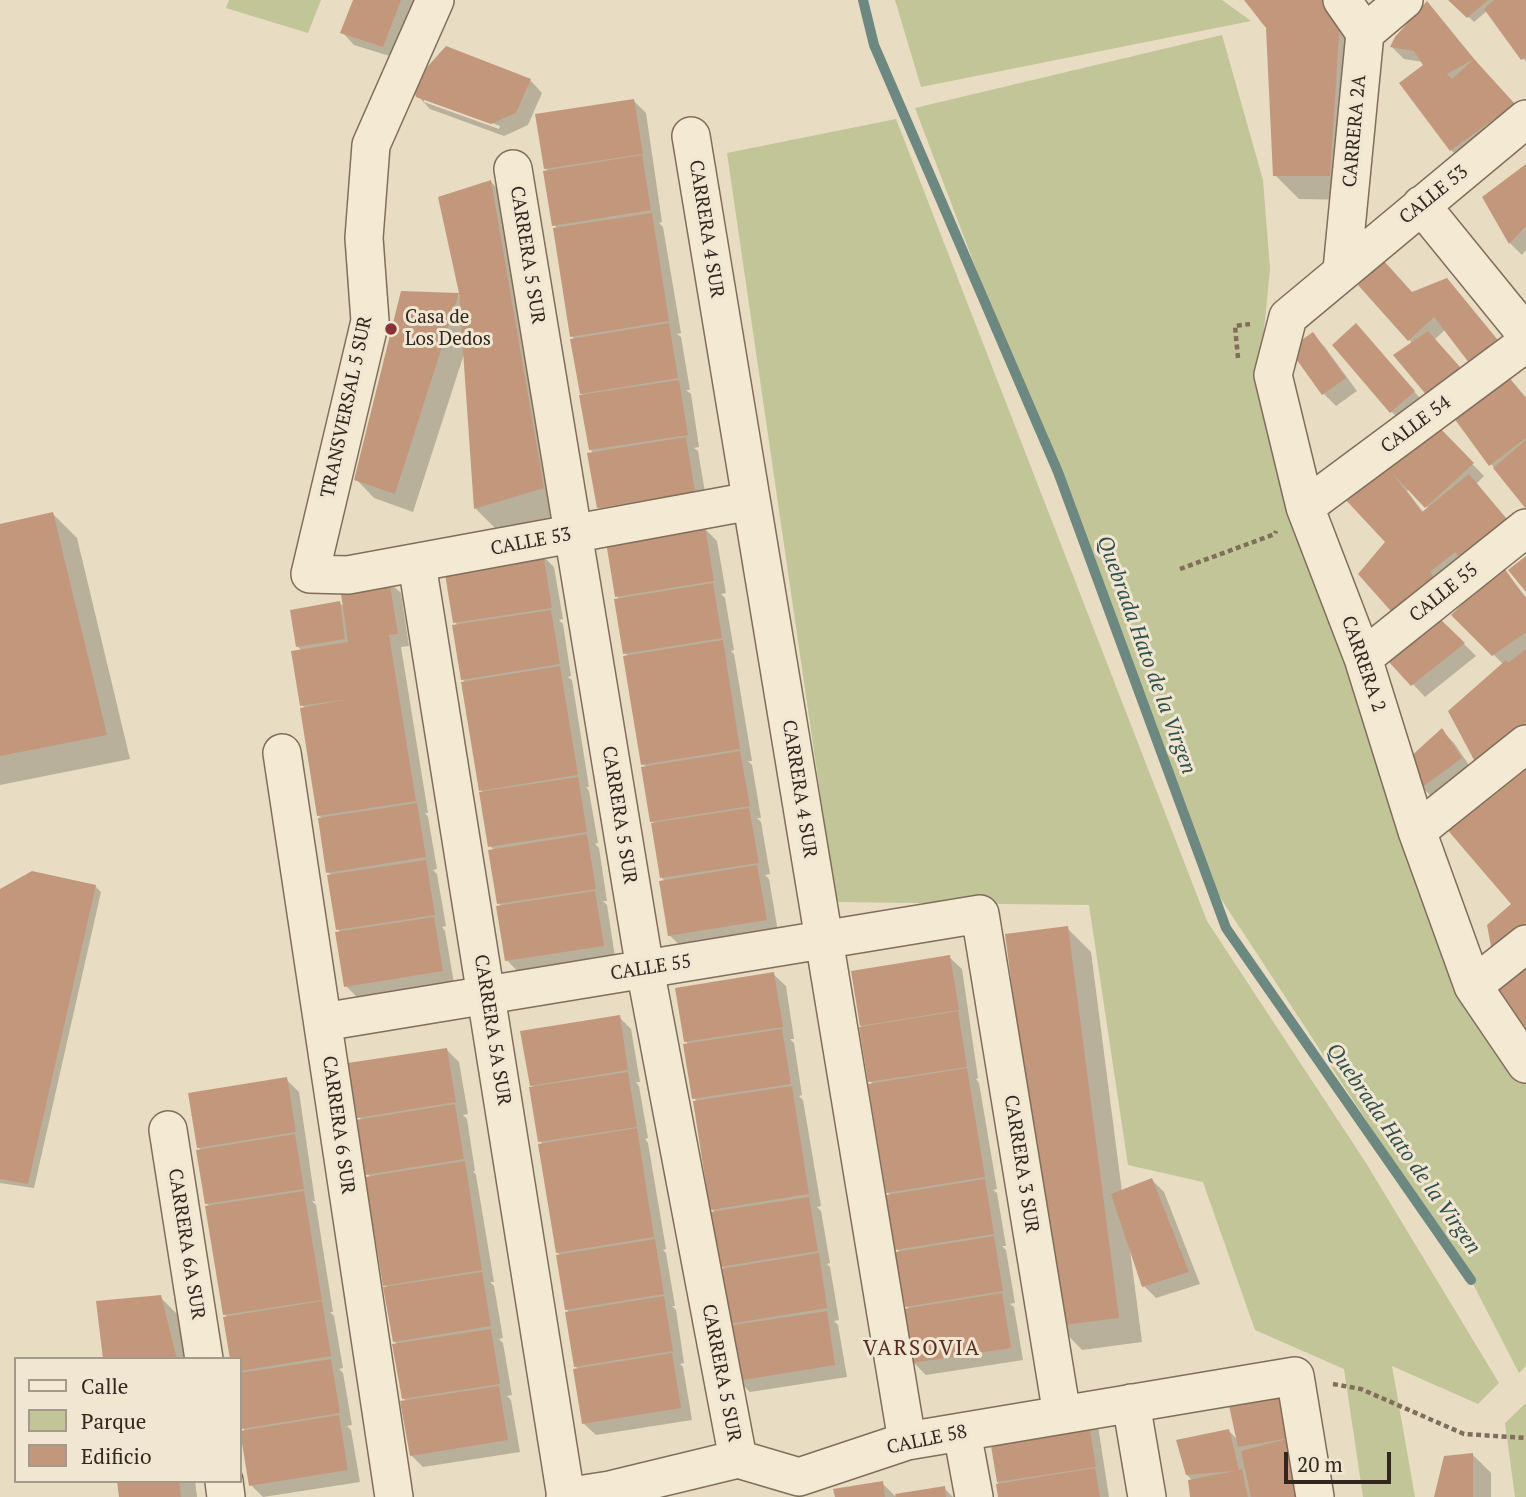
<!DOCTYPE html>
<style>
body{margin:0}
#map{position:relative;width:1526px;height:1497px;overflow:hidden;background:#e8dcc2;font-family:"PT Serif",serif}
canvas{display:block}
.legend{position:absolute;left:14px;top:1357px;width:228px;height:126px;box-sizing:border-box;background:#f0e6d1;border:2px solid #a49a89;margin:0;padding:9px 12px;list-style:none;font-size:21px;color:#31271e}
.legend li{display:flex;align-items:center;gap:14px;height:35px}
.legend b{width:35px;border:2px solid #a49a89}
.scale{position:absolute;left:1284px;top:1452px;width:107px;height:32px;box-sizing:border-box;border:4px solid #31271e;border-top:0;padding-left:9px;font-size:21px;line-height:24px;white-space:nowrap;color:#31271e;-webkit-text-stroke:5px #f0e6d1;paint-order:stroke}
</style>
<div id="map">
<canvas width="1526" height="1497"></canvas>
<ul class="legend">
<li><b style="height:9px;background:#f4ead4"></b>Calle</li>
<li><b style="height:19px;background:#c1c598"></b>Parque</li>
<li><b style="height:19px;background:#c2977c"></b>Edificio</li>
</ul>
<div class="scale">20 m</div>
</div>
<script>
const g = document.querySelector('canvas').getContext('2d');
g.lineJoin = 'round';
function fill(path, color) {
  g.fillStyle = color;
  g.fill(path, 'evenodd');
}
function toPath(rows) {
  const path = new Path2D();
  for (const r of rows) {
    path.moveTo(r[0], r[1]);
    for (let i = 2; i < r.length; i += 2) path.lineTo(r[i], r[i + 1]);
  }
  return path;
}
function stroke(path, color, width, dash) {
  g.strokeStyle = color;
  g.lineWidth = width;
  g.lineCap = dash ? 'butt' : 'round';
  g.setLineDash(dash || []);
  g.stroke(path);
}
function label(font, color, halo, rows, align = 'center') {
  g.font = font + ' "PT Serif",serif';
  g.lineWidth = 6;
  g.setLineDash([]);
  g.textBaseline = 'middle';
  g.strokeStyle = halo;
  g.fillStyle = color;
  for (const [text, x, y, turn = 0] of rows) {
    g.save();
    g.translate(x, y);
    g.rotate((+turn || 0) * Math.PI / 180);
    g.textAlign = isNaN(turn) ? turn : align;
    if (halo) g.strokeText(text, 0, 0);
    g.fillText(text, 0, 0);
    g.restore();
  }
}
fill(toPath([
 [229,0,321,0,308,33,226,8],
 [895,0,1222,0,1251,21,921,87],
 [1222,35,1263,180,1270,269,1259,381,1526,1073,1526,1366,1519,1373,1471,1280,1208,879,915,108],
 [896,119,1207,921,1366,1163,1499,1383,1478,1404,1392,1366,1415,1497,1363,1497,1344,1369,1255,1330,1203,1182,1128,1165,1089,905,836,902,727,153],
 [1526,1403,1526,1497,1515,1497,1505,1423]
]), '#c1c598');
fill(toPath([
 [355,0,418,0,396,58,354,45,342,32],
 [1247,0,1364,30,1354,200,1299,199,1275,175,1268,27],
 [1451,0,1526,0,1526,62,1487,11,1474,22],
 [1427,3,1486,73,1526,117,1463,162,1451,150,1423,62,1404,59,1392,47],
 [530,80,542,93,528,125,504,136,430,109,418,96],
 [424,98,500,126,499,129,424,102],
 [634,101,646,113,662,222,659,223,663,227,681,333,677,334,681,337,690,390,686,390,691,394,699,447,694,448,698,451,707,504,610,519,598,507,594,454,590,449,585,396,581,393,575,340,572,336,558,229,554,225,549,172,545,168],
 [1526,166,1526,250,1522,255,1510,243],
 [491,182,515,206,568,512,500,533,476,509,465,351,413,512,374,498,356,479,458,295,460,298],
 [1447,280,1512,357,1500,368,1526,397,1526,506,1491,464,1489,381,1446,329,1434,340,1471,380,1443,409,1413,344,1360,285,1413,294],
 [1312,334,1324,346,1357,391,1336,406,1324,394,1291,349],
 [1368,338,1425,404,1403,423,1391,411],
 [1436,427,1484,476,1476,484,1501,567,1526,597,1526,952,1514,904,1497,787,1503,664,1454,615,1486,583,1441,585,1388,542,1346,497],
 [1409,489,1429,509,1424,513,1407,491],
 [53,514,77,538,130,759,0,785,0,526],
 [705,529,717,541,726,593,721,594,725,598,734,650,731,651,734,654,752,761,748,761,752,765,761,818,757,818,761,822,770,874,765,875,769,879,778,932,682,947,669,935,666,882,661,877,655,824,652,821,647,768,643,764,629,657,625,653,620,600,617,596],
 [542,555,554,567,563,619,559,620,563,624,571,676,568,677,572,680,589,787,586,787,589,791,598,843,595,844,599,848,607,901,603,901,607,905,615,957,519,973,507,960,502,907,499,903,494,850,490,846,484,793,481,790,466,683,462,679,458,626,455,622],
 [388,581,401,593,409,646,401,647,428,813,425,813,428,817,437,869,433,870,437,874,446,926,442,927,445,931,454,983,358,998,346,986,341,933,338,929,332,876,328,872,323,819,319,816,305,708,302,705,302,651,298,647,340,603,345,608],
 [1464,644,1476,656,1425,697,1392,662],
 [1442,731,1454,743,1473,771,1434,799,1422,787],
 [95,886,101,892,34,1188,0,1183,0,891],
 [1067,928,1091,952,1122,1192,1152,1180,1164,1192,1200,1284,1156,1298,1144,1286,1130,1250,1142,1342,1082,1350,1058,1325],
 [949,957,962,969,978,1078,976,1079,979,1083,997,1189,993,1190,997,1193,1006,1246,1002,1246,1006,1250,1015,1303,1010,1304,1014,1307,1023,1360,926,1375,914,1363,910,1309,906,1306,901,1253,897,1249,891,1196,887,1192,874,1085,870,1081,853,972],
 [773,974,786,986,794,1039,790,1039,794,1043,802,1095,799,1096,803,1100,821,1206,817,1207,821,1211,830,1263,827,1264,830,1267,839,1320,834,1321,838,1325,847,1377,750,1392,738,1380,734,1327,730,1323,725,1270,721,1266,716,1213,712,1209,698,1102,694,1098,690,1045,686,1042],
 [619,1017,631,1029,640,1082,636,1082,639,1086,648,1138,645,1139,648,1143,666,1249,663,1250,666,1253,675,1306,672,1306,676,1310,684,1363,680,1364,683,1367,692,1420,596,1435,583,1423,579,1370,575,1366,570,1313,566,1309,561,1256,557,1252,543,1145,540,1141,535,1088,531,1085],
 [446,1049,459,1062,468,1114,463,1115,467,1119,475,1171,473,1171,476,1175,494,1282,490,1282,494,1286,503,1338,499,1339,503,1343,512,1395,507,1396,511,1400,520,1452,423,1467,411,1455,407,1402,403,1398,398,1345,394,1341,371,1177,367,1174,362,1121,359,1117],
 [286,1079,299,1092,315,1201,312,1201,316,1205,333,1312,330,1312,334,1316,343,1368,339,1369,343,1373,352,1425,347,1426,351,1430,360,1482,263,1497,251,1485,246,1432,243,1428,240,1410,240,1359,228,1318,224,1314,211,1207,207,1204,202,1151,198,1147],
 [160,1297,179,1316,190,1359,105,1359],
 [1291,1390,1319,1497,1192,1497,1193,1481,1187,1475,1229,1431,1239,1441],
 [1098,1426,1109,1497,1000,1497,990,1429],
 [1473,1455,1491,1473,1491,1497,1436,1497],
 [119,1481,195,1481,197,1497,121,1497],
 [882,1483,895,1496,944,1488,953,1497,836,1497]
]), '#0003');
stroke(toPath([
 [863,0,874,45,1058,472,1226,928,1471,1280]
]), '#6c8880', 10);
fill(toPath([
 [353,0,401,0,383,47,340,33],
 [1244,0,1337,0,1341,5,1330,176,1273,176,1266,28],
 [1448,0,1488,0,1467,18],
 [1494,0,1526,0,1526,57,1521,60,1484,9],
 [1427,1,1474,59,1515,104,1450,151,1399,83,1423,65,1414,51,1390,47,1395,37],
 [1474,59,1452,79,1447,74],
 [446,46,531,79,516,113,491,124,416,97,412,84],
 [634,99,643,154,544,169,535,114],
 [642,155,651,210,552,226,543,171],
 [1526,164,1526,226,1509,244,1482,197],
 [491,180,544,488,474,509,459,293,438,197],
 [652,213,669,321,570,337,553,228],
 [1384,261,1412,292,1447,278,1501,344,1473,368,1434,317,1408,341,1358,285],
 [401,291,459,293,395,494,354,480],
 [669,323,678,378,580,394,570,339],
 [1356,323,1415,391,1390,413,1332,345],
 [1428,331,1460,367,1429,398,1393,355],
 [1313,332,1346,378,1322,395,1289,349],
 [1501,367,1526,399,1526,438,1489,466,1451,414],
 [679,380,688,435,589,450,579,395],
 [1436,424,1474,463,1425,508,1393,474,1422,512,1469,474,1517,531,1470,570,1455,552,1430,572,1440,585,1397,618,1358,574,1385,542,1343,497],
 [686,437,695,492,597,508,587,453],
 [1526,440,1526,509,1493,468],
 [53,512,107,735,0,756,0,524],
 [705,527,714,581,615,597,606,542],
 [543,553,552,608,453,623,444,568],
 [1526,556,1526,592,1508,570],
 [1502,565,1526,599,1526,632,1492,656,1451,615],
 [389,579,398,634,389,635,416,801,317,816,300,708,349,699,300,706,291,651,348,642,340,587],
 [713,583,722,638,623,654,614,599],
 [340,601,345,639,296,647,290,610],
 [551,610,560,664,461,680,452,625],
 [1438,617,1465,643,1411,686,1389,662],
 [723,640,740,749,641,765,623,656],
 [1526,649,1526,737,1483,777,1448,711,1506,660,1508,663],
 [560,666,578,775,479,791,461,682],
 [1442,728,1462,758,1421,788,1408,759],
 [740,751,750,806,650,822,641,767],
 [1526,762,1526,930,1493,957,1487,925,1511,904,1445,827],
 [578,777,587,832,488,847,479,792],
 [417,803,426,857,326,873,318,818],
 [749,808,759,863,660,878,651,823],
 [587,834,596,889,497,904,488,850],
 [426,860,435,915,336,930,327,875],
 [757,865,767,920,668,936,659,881],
 [32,871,96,885,28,1184,0,1179,0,889],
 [595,891,604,946,505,961,496,906],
 [434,917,443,971,344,987,335,932],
 [1068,926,1119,1318,1057,1326,1005,934],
 [950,955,959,1010,860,1026,851,971],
 [1526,955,1526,1044,1482,990],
 [774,972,783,1027,684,1042,675,988],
 [958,1011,967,1067,868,1082,859,1027],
 [620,1015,628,1070,530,1086,520,1031],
 [782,1029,791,1084,692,1099,683,1044],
 [447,1048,456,1102,357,1118,348,1063],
 [967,1068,985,1177,886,1193,868,1084],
 [628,1072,637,1127,538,1142,529,1087],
 [287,1077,296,1132,197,1148,188,1093],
 [792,1086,809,1194,710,1210,693,1101],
 [455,1104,464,1159,365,1175,356,1120],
 [637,1128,654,1237,556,1253,538,1144],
 [295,1134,304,1189,205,1204,196,1150],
 [465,1161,482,1270,383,1286,365,1177],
 [1152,1178,1189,1272,1142,1287,1111,1194],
 [985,1179,994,1234,895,1250,886,1195],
 [304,1191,322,1300,223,1315,205,1206],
 [809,1197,818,1251,720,1267,710,1212],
 [994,1236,1003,1291,905,1307,895,1252],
 [655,1239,664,1294,565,1310,556,1255],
 [819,1253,827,1308,729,1324,720,1269],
 [482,1272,491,1326,393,1342,383,1287],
 [1002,1293,1011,1348,912,1363,903,1309],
 [161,1295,177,1359,103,1359,96,1301],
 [664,1296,673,1351,574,1367,565,1312],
 [322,1301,331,1356,240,1371,240,1359,230,1359,223,1317],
 [827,1311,835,1365,737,1381,727,1326],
 [491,1329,500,1384,402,1399,392,1344],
 [672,1353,681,1408,582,1424,573,1369],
 [331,1359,340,1413,241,1429,240,1373],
 [499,1386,508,1440,410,1456,400,1401],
 [1291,1388,1310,1497,1251,1497,1241,1451,1290,1438,1238,1447,1228,1401],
 [1087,1412,1096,1467,997,1482,988,1428],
 [339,1415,348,1470,249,1486,240,1431],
 [1229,1429,1239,1470,1242,1469,1248,1497,1190,1497,1188,1480,1235,1471,1186,1475,1176,1440],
 [1473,1453,1473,1497,1434,1497,1444,1456],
 [1095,1468,1100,1497,998,1497,996,1484],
 [117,1481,179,1481,181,1497,119,1497],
 [883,1481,885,1497,835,1497,833,1489],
 [945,1486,946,1497,896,1497,895,1494]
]), '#c2977c');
const minor = toPath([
 [435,0,371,145,364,238,370,321,310,574,348,575,751,501],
 [1342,0,1365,33,1342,270],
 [1365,33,1404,0],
 [1526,119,1288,317,1273,375,1305,507,1363,658,1417,831,1473,986,1526,1064],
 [691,136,907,1441],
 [513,169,645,969,738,1459],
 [1421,205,1526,334],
 [1305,507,1526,343],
 [417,564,566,1497],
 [1363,658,1526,528],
 [282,753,394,1497],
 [1417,831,1526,744],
 [1473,986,1526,944],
 [323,1022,980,914,1062,1415],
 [168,1130,204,1359],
 [1131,1403,1147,1497],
 [962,1432,974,1497],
 [224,1481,226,1497],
 [565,1497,610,1490,738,1459,799,1477,907,1441,1295,1376,1315,1497]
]);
stroke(minor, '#806e5b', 40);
stroke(toPath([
 [1238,358,1235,326,1250,324],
 [1180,569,1275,534,1276,531],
 [1333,1384,1361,1389,1464,1434,1526,1438]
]), '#806e5b', 4.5, [5, 3.5]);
stroke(minor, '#f4ead4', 37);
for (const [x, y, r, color] of [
 [391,329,7,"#883236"]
]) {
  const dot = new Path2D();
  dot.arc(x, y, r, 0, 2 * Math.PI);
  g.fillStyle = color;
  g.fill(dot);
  stroke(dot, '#f0e6d1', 2.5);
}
label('19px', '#31271e', '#f0e6d1', [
 ["CARRERA 2A",1355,131,-85],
 ["CALLE 53",1434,195,-39],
 ["CARRERA 4 SUR",706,229,81],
 ["CARRERA 5 SUR",527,255,81],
 ["TRANSVERSAL 5 SUR",347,407,-78],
 ["CALLE 54",1416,425,-37],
 ["CALLE 53",531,542,-11],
 ["CALLE 55",1444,593,-39],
 ["CARRERA 2",1363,664,71],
 ["CARRERA 4 SUR",799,789,81],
 ["CARRERA 5 SUR",619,815,81],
 ["CALLE 55",651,968,-9],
 ["CARRERA 5A SUR",492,1030,81],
 ["CARRERA 6 SUR",338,1125,82],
 ["CARRERA 3 SUR",1021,1164,81],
 ["CARRERA 6A SUR",186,1244,81],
 ["CARRERA 5 SUR",721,1373,79],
 ["CALLE 58",927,1440,-12]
]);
label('19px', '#31271e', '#f0e6d1', [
 ["Casa de",405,318],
 ["Los Dedos",405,340]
], 'left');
label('italic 21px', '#2f504c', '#f0e6d1', [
 ["Quebrada Hato de la Virgen",1146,655,70],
 ["Quebrada Hato de la Virgen",1403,1149,55]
]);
g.letterSpacing = '2px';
label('21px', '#592c22', '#f0e6d1', [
 ["VARSOVIA",922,1349]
]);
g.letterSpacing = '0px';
</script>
